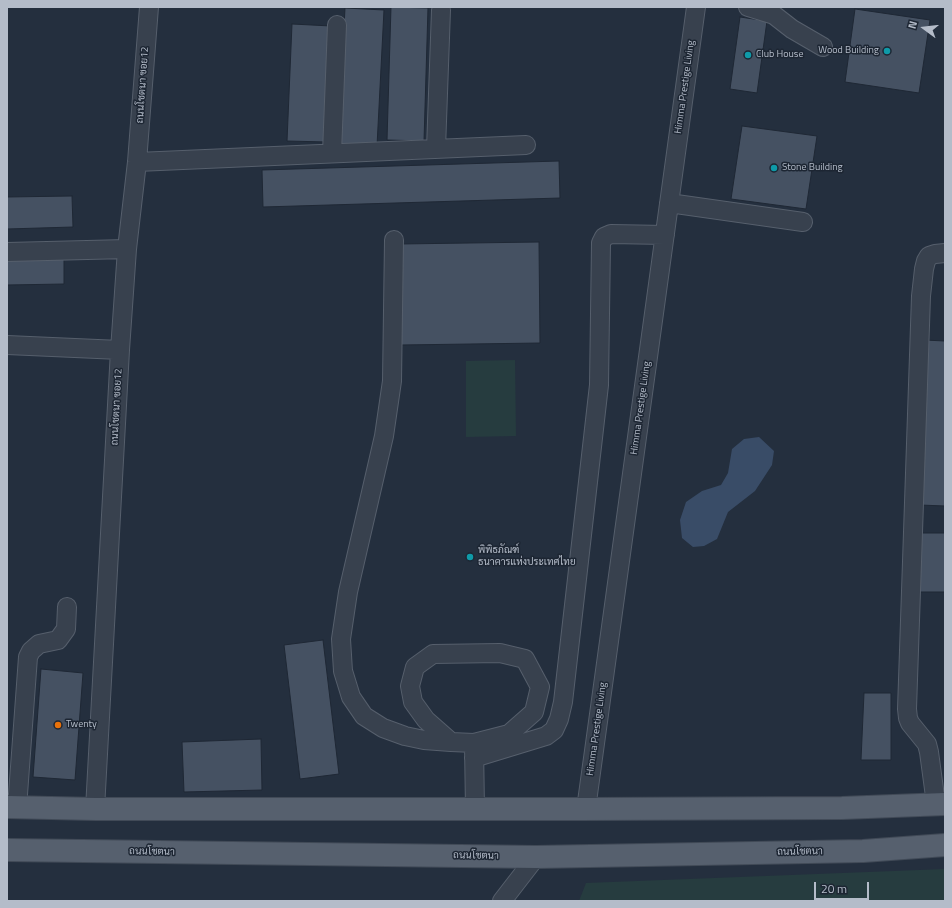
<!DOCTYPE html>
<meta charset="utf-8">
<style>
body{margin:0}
#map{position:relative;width:952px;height:908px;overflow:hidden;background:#242f3e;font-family:"Titillium Web",sans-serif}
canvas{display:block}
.frame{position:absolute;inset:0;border:8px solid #b4bcc9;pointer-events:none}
.north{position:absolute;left:904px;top:8px;width:40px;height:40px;-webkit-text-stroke:3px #1d2633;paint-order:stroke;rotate:285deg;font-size:11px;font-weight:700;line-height:16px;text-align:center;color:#b4bcc9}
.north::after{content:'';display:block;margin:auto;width:14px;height:18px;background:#b4bcc9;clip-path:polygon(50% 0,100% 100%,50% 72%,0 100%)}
.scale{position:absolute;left:814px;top:882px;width:55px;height:18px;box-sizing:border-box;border:2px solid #b4bcc9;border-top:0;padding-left:5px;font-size:12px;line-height:14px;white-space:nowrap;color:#b4bcc9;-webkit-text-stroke:3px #1d2633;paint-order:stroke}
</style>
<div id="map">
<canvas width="952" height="908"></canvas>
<div class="frame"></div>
<div class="north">N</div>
<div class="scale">20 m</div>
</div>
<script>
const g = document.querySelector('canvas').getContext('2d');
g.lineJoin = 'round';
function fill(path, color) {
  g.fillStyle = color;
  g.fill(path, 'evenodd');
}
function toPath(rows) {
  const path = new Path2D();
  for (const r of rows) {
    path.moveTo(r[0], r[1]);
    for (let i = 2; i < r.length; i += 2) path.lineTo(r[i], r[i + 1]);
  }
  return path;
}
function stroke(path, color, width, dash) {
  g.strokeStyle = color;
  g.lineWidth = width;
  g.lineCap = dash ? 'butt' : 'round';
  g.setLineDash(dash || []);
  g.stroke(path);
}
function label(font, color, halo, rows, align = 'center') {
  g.font = font + ' "Titillium Web",Sarabun,sans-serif';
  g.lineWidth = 3;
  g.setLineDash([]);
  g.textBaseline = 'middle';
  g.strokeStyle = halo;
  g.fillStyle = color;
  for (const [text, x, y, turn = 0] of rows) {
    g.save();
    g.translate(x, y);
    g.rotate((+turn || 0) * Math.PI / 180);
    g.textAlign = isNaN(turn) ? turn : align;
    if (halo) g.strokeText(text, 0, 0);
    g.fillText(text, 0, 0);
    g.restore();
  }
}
fill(toPath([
 [515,360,516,436,466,437,466,361],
 [945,869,945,901,579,901,586,883]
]), '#263c3f');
fill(toPath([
 [759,437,774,451,772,465,755,491,728,512,717,539,704,546,693,547,682,538,680,520,686,502,702,491,721,485,728,473,732,449,744,439]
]), '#394c67');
const building = toPath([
 [391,7,428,8,424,141,387,140,391,7],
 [345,8,384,10,377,146,338,144,345,8],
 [855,9,930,20,919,93,845,82,855,9],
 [740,17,767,21,757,93,730,89,740,17],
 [292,24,331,26,327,142,287,141,292,24],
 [742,126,817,136,806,209,731,199,742,126],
 [559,161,560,198,263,207,262,170,559,161],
 [72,196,73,227,7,229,7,197,72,196],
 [539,242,540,343,401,345,400,244,539,242],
 [64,255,64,284,7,285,7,256,64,255],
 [924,340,945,341,945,506,920,505,924,340],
 [917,533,945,533,945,592,917,592,917,533],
 [323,640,339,774,300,779,284,645,323,640],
 [41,669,83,673,75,780,33,777,41,669],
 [864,693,891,693,891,760,861,760,864,693],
 [261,739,262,790,184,792,182,742,261,739]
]);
fill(building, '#455162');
stroke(building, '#1f2835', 1);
const minor = toPath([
 [748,7,774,15,792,29,823,47],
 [436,149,441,10],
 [332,153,337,25],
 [137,162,526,145],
 [669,203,803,222],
 [394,240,392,381,384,436,348,592,341,639,343,671,351,697,364,716,383,728,405,736,424,740,451,742,474,743,509,734,534,712,540,687,525,659,500,653,433,654,415,667,410,686,413,702,426,720,451,742],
 [7,252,127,249],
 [7,345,120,350],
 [474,746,475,809],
 [474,758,546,736,554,730,559,719,563,702,599,385,601,243,604,237,611,234,665,235],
 [936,804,929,752,927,744,910,723,908,718,907,709,921,296,924,269,926,261,929,256,935,254,945,253],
 [17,808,28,657,31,651,39,644,58,640,66,629,67,607],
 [95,809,120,350,127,249,137,162,149,7],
 [586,809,696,7],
 [502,901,536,857]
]);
const major = toPath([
 [7,807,95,809,586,809,842,808,945,804],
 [7,850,536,857,863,851,945,845]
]);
stroke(minor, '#565f6c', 20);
stroke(major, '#414a57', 24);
stroke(minor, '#38414e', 18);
stroke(major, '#56606e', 22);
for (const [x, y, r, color] of [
 [887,51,4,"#0f9aa8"],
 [748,55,4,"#0f9aa8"],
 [774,168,4,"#0f9aa8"],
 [470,557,4,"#0f9aa8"],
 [58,725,4,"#e8710a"]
]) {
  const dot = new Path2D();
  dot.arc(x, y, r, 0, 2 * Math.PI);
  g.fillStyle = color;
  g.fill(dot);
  stroke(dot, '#1d2633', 1.5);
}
label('10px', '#b4bcc9', '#1d2633', [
 ["Wood Building",879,51,"right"],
 ["Club House",756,55],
 ["Stone Building",782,168],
 ["พิพิธภัณฑ์",478,551],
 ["ธนาคารแห่งประเทศไทย",478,563],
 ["Twenty",66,725]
], 'left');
label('10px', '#b4bcc9', '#1d2633', [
 ["ถนนโชตนา ซอย12",143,85,-86],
 ["Himma Prestige Living",685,87,-82],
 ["ถนนโชตนา ซอย12",117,407,-87],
 ["Himma Prestige Living",641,408,-82],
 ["Himma Prestige Living",597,729,-82],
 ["ถนนโชตนา",152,852,1],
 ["ถนนโชตนา",800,852,-1],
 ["ถนนโชตนา",476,856,1]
]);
</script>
